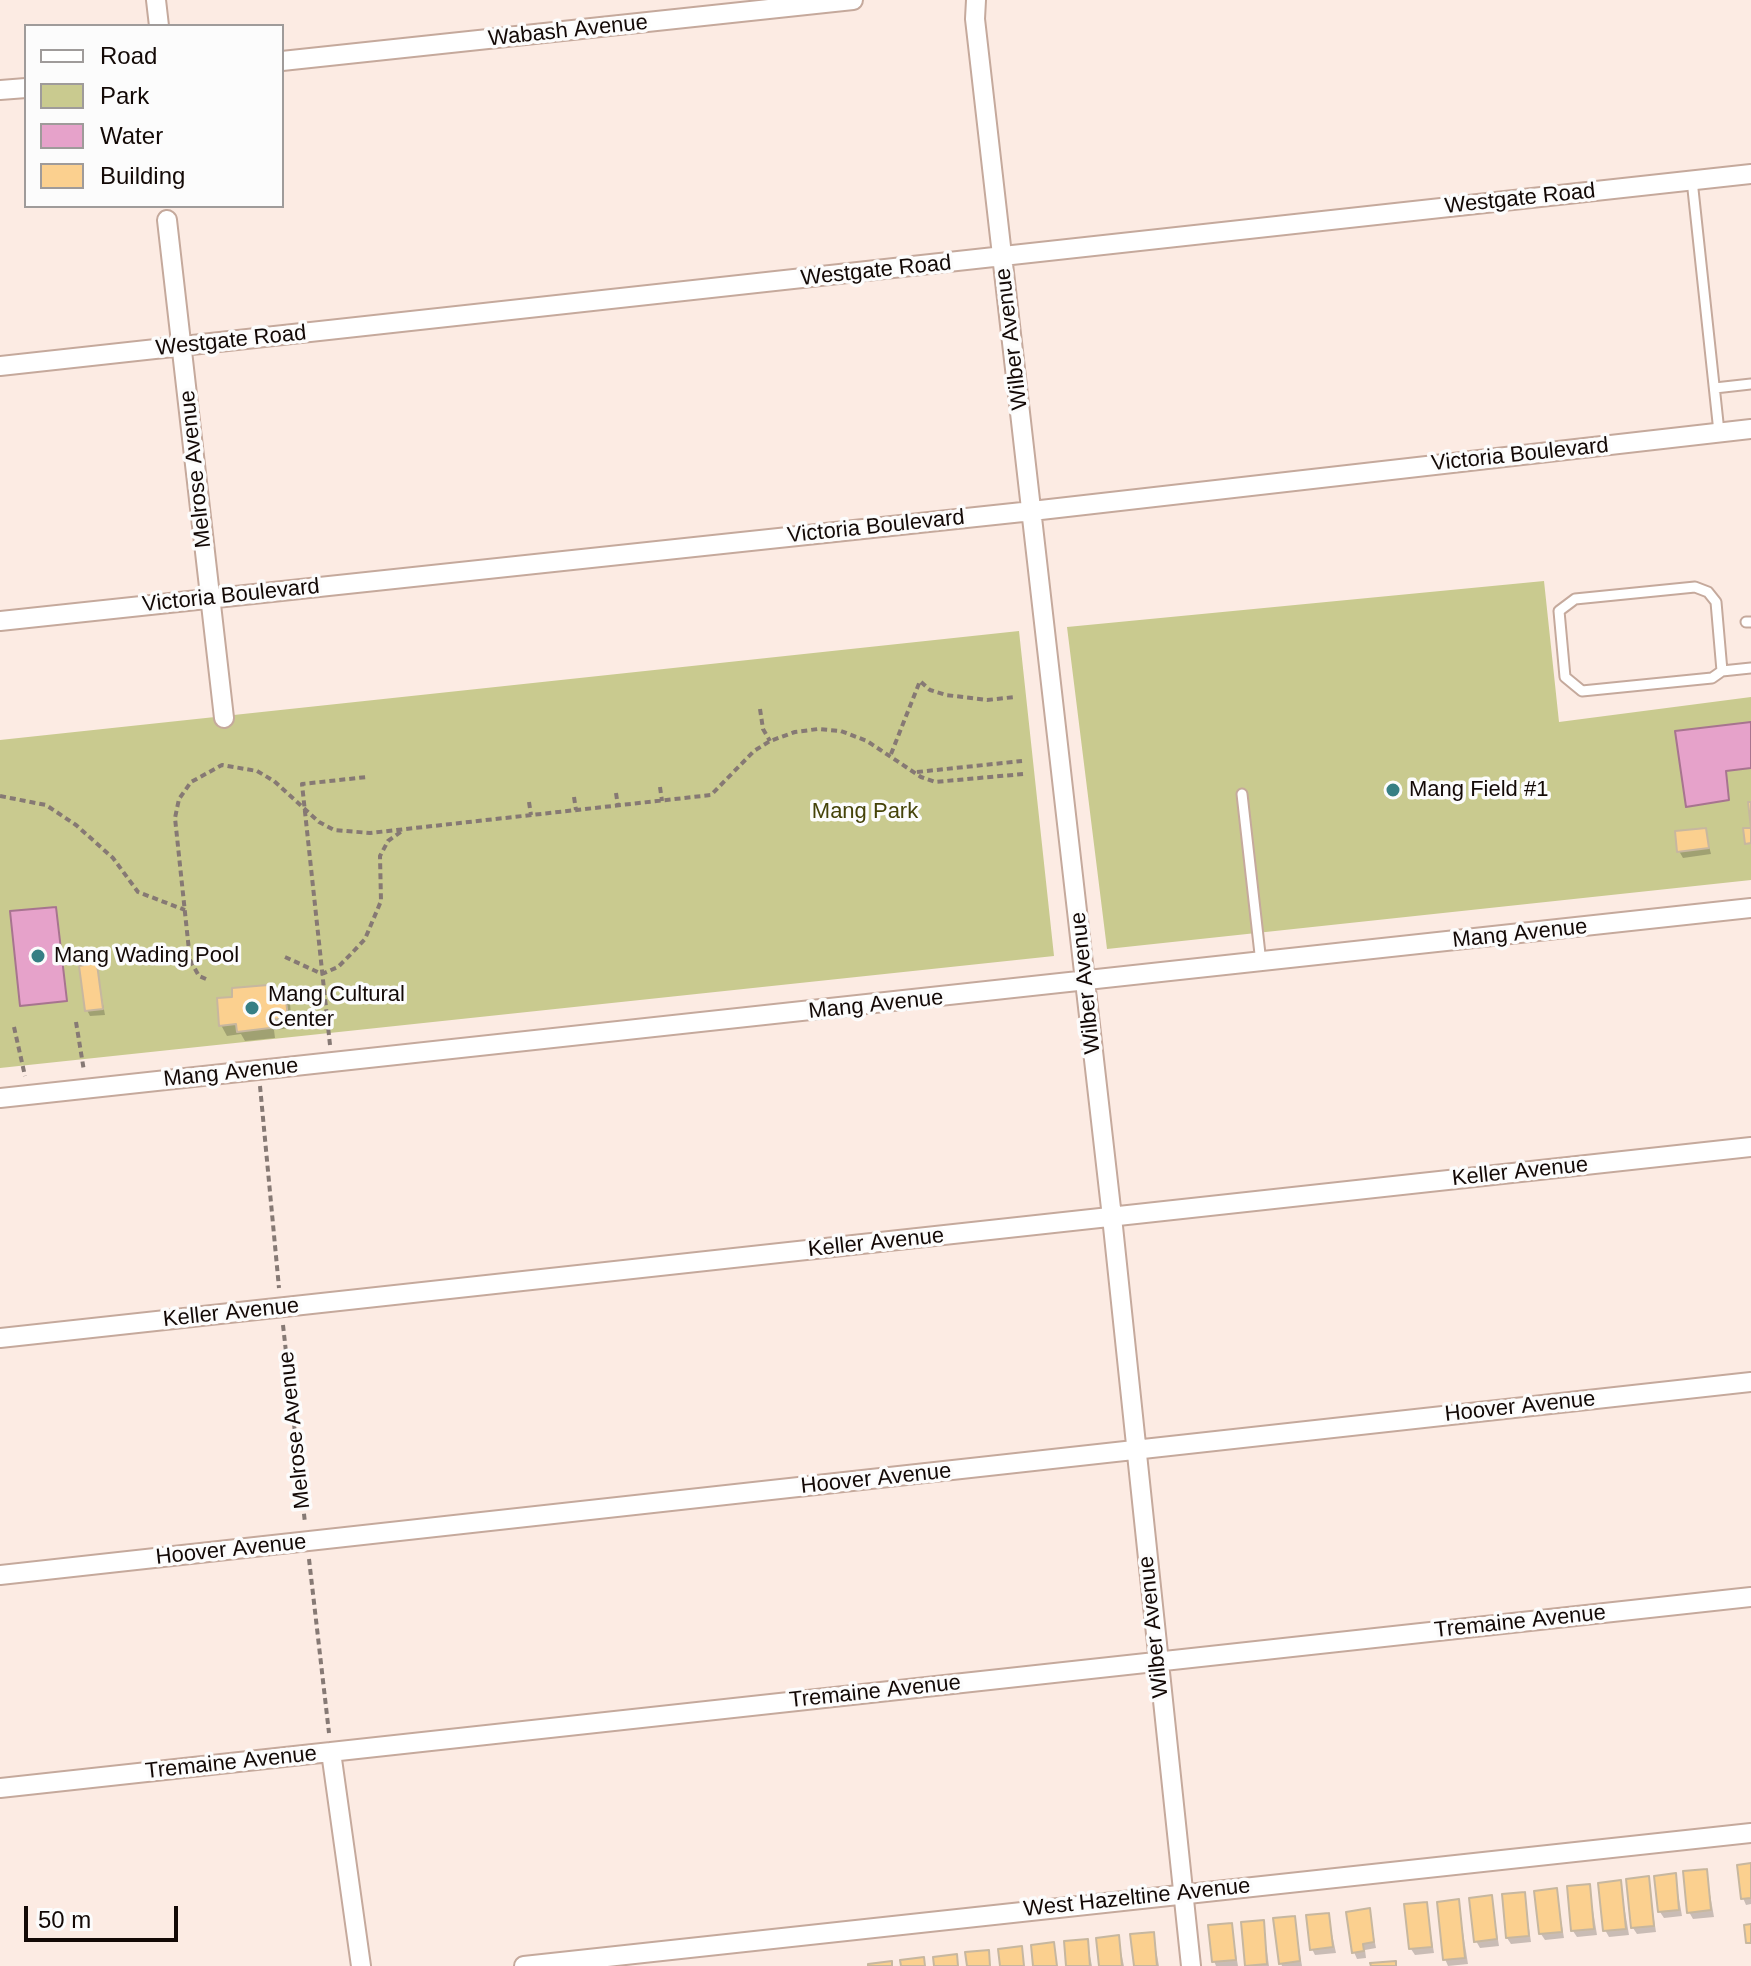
<!DOCTYPE html>
<style>
body{margin:0}
#map{position:relative;width:1751px;height:1966px;overflow:hidden;background:#fcebe3;font-family:Arial,sans-serif}
canvas{display:block}
.legend{position:absolute;left:24px;top:24px;width:260px;height:184px;box-sizing:border-box;background:#fcfcfc;border:2px solid #9f9b9a;margin:0;padding:10px 14px;list-style:none;font-size:24px;color:#130906}
.legend li{display:flex;align-items:center;gap:16px;height:40px}
.legend b{width:40px;border:2px solid #9f9b9a}
.scale{position:absolute;left:24px;top:1906px;width:154px;height:36px;box-sizing:border-box;border:4px solid #130906;border-top:0;padding-left:10px;font-size:24px;line-height:28px;white-space:nowrap;color:#130906;-webkit-text-stroke:6px #fcfcfc;paint-order:stroke}
</style>
<div id="map">
<canvas width="1751" height="1966"></canvas>
<ul class="legend">
<li><b style="height:10px;background:#fff"></b>Road</li>
<li><b style="height:22px;background:#c9ca8f"></b>Park</li>
<li><b style="height:22px;background:#e6a2ca"></b>Water</li>
<li><b style="height:22px;background:#fbd08f"></b>Building</li>
</ul>
<div class="scale">50 m</div>
</div>
<script>
const g = document.querySelector('canvas').getContext('2d');
g.lineJoin = 'round';
function fill(path, color) {
  g.fillStyle = color;
  g.fill(path, 'evenodd');
}
function toPath(rows) {
  const path = new Path2D();
  for (const r of rows) {
    path.moveTo(r[0], r[1]);
    for (let i = 2; i < r.length; i += 2) path.lineTo(r[i], r[i + 1]);
  }
  return path;
}
function stroke(path, color, width, dash) {
  g.strokeStyle = color;
  g.lineWidth = width;
  g.lineCap = dash ? 'butt' : 'round';
  g.setLineDash(dash || []);
  g.stroke(path);
}
function label(font, color, halo, rows, align = 'center') {
  g.font = font + ' Arial,sans-serif';
  g.lineWidth = 7;
  g.setLineDash([]);
  g.textBaseline = 'middle';
  g.strokeStyle = halo;
  g.fillStyle = color;
  for (const [text, x, y, turn = 0] of rows) {
    g.save();
    g.translate(x, y);
    g.rotate((+turn || 0) * Math.PI / 180);
    g.textAlign = isNaN(turn) ? turn : align;
    if (halo) g.strokeText(text, 0, 0);
    g.fillText(text, 0, 0);
    g.restore();
  }
}
fill(toPath([
 [1544,581,1559,722,1751,697,1751,880,1107,949,1067,627],
 [1019,631,1054,956,0,1068,0,740]
]), '#c9ca8f');
const water = toPath([
 [1751,722,1751,768,1726,771,1729,800,1686,807,1675,731,1751,722],
 [56,907,67,1001,20,1006,10,911,56,907]
]);
fill(water, '#e6a2ca');
stroke(water, '#a7748f', 2);
fill(toPath([
 [1705,830,1711,854,1683,858,1679,851],
 [96,966,105,1015,90,1016,87,1010],
 [267,987,271,994,284,993,290,1003,292,1028,274,1030,275,1038,245,1041,241,1034,227,1036,221,1025,234,999],
 [1751,1865,1751,1904,1746,1905,1743,1898],
 [1706,1871,1714,1917,1693,1919,1689,1912],
 [1675,1876,1682,1916,1664,1918,1660,1912],
 [1648,1879,1656,1932,1637,1934,1633,1928],
 [1620,1882,1629,1935,1609,1937,1605,1930],
 [1589,1886,1597,1935,1577,1937,1573,1931],
 [1556,1890,1564,1938,1545,1940,1541,1934],
 [1524,1894,1531,1942,1511,1944,1507,1938],
 [1491,1897,1499,1946,1480,1948,1476,1941],
 [1458,1901,1468,1964,1448,1966,1445,1959],
 [1426,1904,1434,1953,1415,1955,1411,1949],
 [1369,1911,1376,1948,1365,1950,1366,1958,1357,1959,1354,1952],
 [1328,1915,1336,1953,1315,1955,1312,1949],
 [1294,1918,1302,1966,1282,1966,1281,1963],
 [1263,1923,1269,1966,1247,1966,1247,1965],
 [1231,1925,1238,1966,1216,1966,1214,1961],
 [1153,1934,1159,1966,1136,1966],
 [1118,1938,1124,1966,1101,1966],
 [1087,1941,1092,1966,1068,1966]
]), '#0003');
const building = toPath([
 [1748,802,1751,802,1751,843,1745,844,1743,828,1751,828,1748,802],
 [1706,828,1709,848,1677,852,1675,831,1706,828],
 [89,964,97,964,103,1009,85,1011,79,966,89,964],
 [268,985,269,992,285,991,288,1018,269,1020,270,1028,237,1032,236,1024,219,1026,217,998,232,997,232,988,268,985],
 [1751,1863,1751,1898,1741,1899,1737,1865,1751,1863],
 [1707,1869,1711,1910,1687,1913,1683,1871,1707,1869],
 [1676,1873,1679,1910,1658,1912,1654,1876,1676,1873],
 [1649,1876,1654,1926,1631,1928,1626,1879,1649,1876],
 [1621,1880,1626,1929,1603,1931,1598,1883,1621,1880],
 [1590,1884,1594,1929,1571,1931,1567,1886,1590,1884],
 [1557,1888,1562,1932,1539,1934,1534,1891,1557,1888],
 [1525,1892,1529,1936,1506,1938,1502,1894,1525,1892],
 [1492,1895,1497,1939,1474,1942,1469,1898,1492,1895],
 [1459,1899,1465,1958,1443,1960,1437,1902,1459,1899],
 [1427,1902,1432,1947,1409,1949,1404,1904,1427,1902],
 [1370,1908,1374,1942,1363,1944,1364,1951,1352,1953,1346,1912,1370,1908],
 [1329,1913,1333,1947,1310,1950,1306,1915,1329,1913],
 [1295,1916,1300,1961,1279,1964,1273,1918,1295,1916],
 [1264,1920,1267,1964,1245,1966,1241,1922,1264,1920],
 [1232,1923,1236,1960,1212,1962,1208,1925,1232,1923],
 [1751,1924,1751,1943,1746,1943,1744,1925,1751,1924],
 [1154,1932,1157,1966,1134,1966,1130,1934,1154,1932],
 [1119,1935,1122,1966,1099,1966,1096,1938,1119,1935],
 [1088,1939,1090,1966,1066,1966,1064,1941,1088,1939],
 [1054,1942,1057,1966,1033,1966,1031,1945,1054,1942],
 [1022,1946,1024,1966,1000,1966,998,1949,1022,1946],
 [989,1950,990,1966,967,1966,965,1952,989,1950],
 [957,1954,958,1966,934,1966,933,1957,957,1954],
 [924,1957,925,1966,901,1966,900,1960,924,1957],
 [892,1961,892,1966,868,1966,868,1964,892,1961],
 [1396,1961,1396,1966,1371,1966,1370,1963,1396,1961]
]);
fill(building, '#fbd08f');
stroke(building, '#c7b79f', 2);
const lane = toPath([
 [1692,180,1719,432],
 [1715,388,1751,384],
 [1746,622,1751,622],
 [1722,671,1716,602,1708,592,1695,587,1575,599,1559,611,1565,677,1582,691,1712,678,1722,671,1751,668],
 [1242,794,1261,963]
]);
const street = toPath([
 [156,0,159,26],
 [976,0,975,19,1112,1217,1191,1966],
 [282,61,853,0],
 [0,90,26,88],
 [167,220,224,718],
 [0,366,1751,174],
 [0,621,1032,511,1751,429],
 [0,1098,1751,908],
 [0,1338,1751,1147],
 [0,1575,1751,1382],
 [331,1752,361,1966],
 [0,1788,1751,1597],
 [524,1966,1751,1833]
]);
stroke(lane, '#c5a99c', 13);
stroke(street, '#c5a99c', 22);
stroke(toPath([
 [760,709,763,729,770,741],
 [891,754,920,681,930,690,946,695,987,700,1015,697],
 [917,772,1022,761],
 [660,787,662,801],
 [616,793,618,806],
 [0,796,46,805,76,825,113,858,138,892,185,910],
 [574,797,576,810],
 [529,802,531,815],
 [285,957,322,974,338,967,351,954,365,939,381,901,380,856,388,841,402,831],
 [206,979,199,976,190,960,175,818,179,799,191,782,222,765,257,771,274,781,319,822,334,830,370,833,711,795,754,751,770,741,795,732,818,729,841,731,867,741,921,777,935,782,1023,774],
 [76,1022,84,1071],
 [14,1027,25,1076],
 [330,1045,302,784,367,777],
 [260,1086,279,1288],
 [283,1325,305,1523],
 [309,1559,329,1733]
]), '#867974', 4, [6, 4]);
stroke(lane, '#fff', 9);
stroke(street, '#fff', 18);
for (const [x, y, r, color] of [
 [1393,790,8,"#367f84"],
 [38,956,8,"#367f84"],
 [252,1008,8,"#367f84"]
]) {
  const dot = new Path2D();
  dot.arc(x, y, r, 0, 2 * Math.PI);
  g.fillStyle = color;
  g.fill(dot);
  stroke(dot, '#fcfcfc', 3);
}
label('22px', '#130906', '#fcfcfc', [
 ["Wabash Avenue",568,31,-6],
 ["Westgate Road",1520,199,-6],
 ["Westgate Road",876,271,-6],
 ["Wilber Avenue",1012,339,-97],
 ["Westgate Road",231,341,-6],
 ["Victoria Boulevard",1520,455,-6],
 ["Melrose Avenue",196,469,-96],
 ["Victoria Boulevard",876,527,-6],
 ["Victoria Boulevard",231,596,-6],
 ["Mang Avenue",1520,934,-6],
 ["Wilber Avenue",1086,983,-96],
 ["Mang Avenue",876,1005,-6],
 ["Mang Avenue",231,1073,-6],
 ["Keller Avenue",1520,1172,-6],
 ["Keller Avenue",876,1243,-6],
 ["Keller Avenue",231,1313,-6],
 ["Hoover Avenue",1520,1407,-6],
 ["Melrose Avenue",295,1430,-96],
 ["Hoover Avenue",876,1479,-6],
 ["Hoover Avenue",231,1550,-6],
 ["Tremaine Avenue",1520,1622,-6],
 ["Wilber Avenue",1154,1627,-96],
 ["Tremaine Avenue",875,1692,-6],
 ["Tremaine Avenue",231,1763,-6],
 ["West Hazeltine Avenue",1137,1898,-6]
]);
label('22px', '#130906', '#fcfcfc', [
 ["Mang Field #1",1409,790],
 ["Mang Wading Pool",54,956],
 ["Mang Cultural",268,995],
 ["Center",268,1020]
], 'left');
label('22px', '#454309', '#fcfcfc', [
 ["Mang Park",865,812]
]);
</script>
